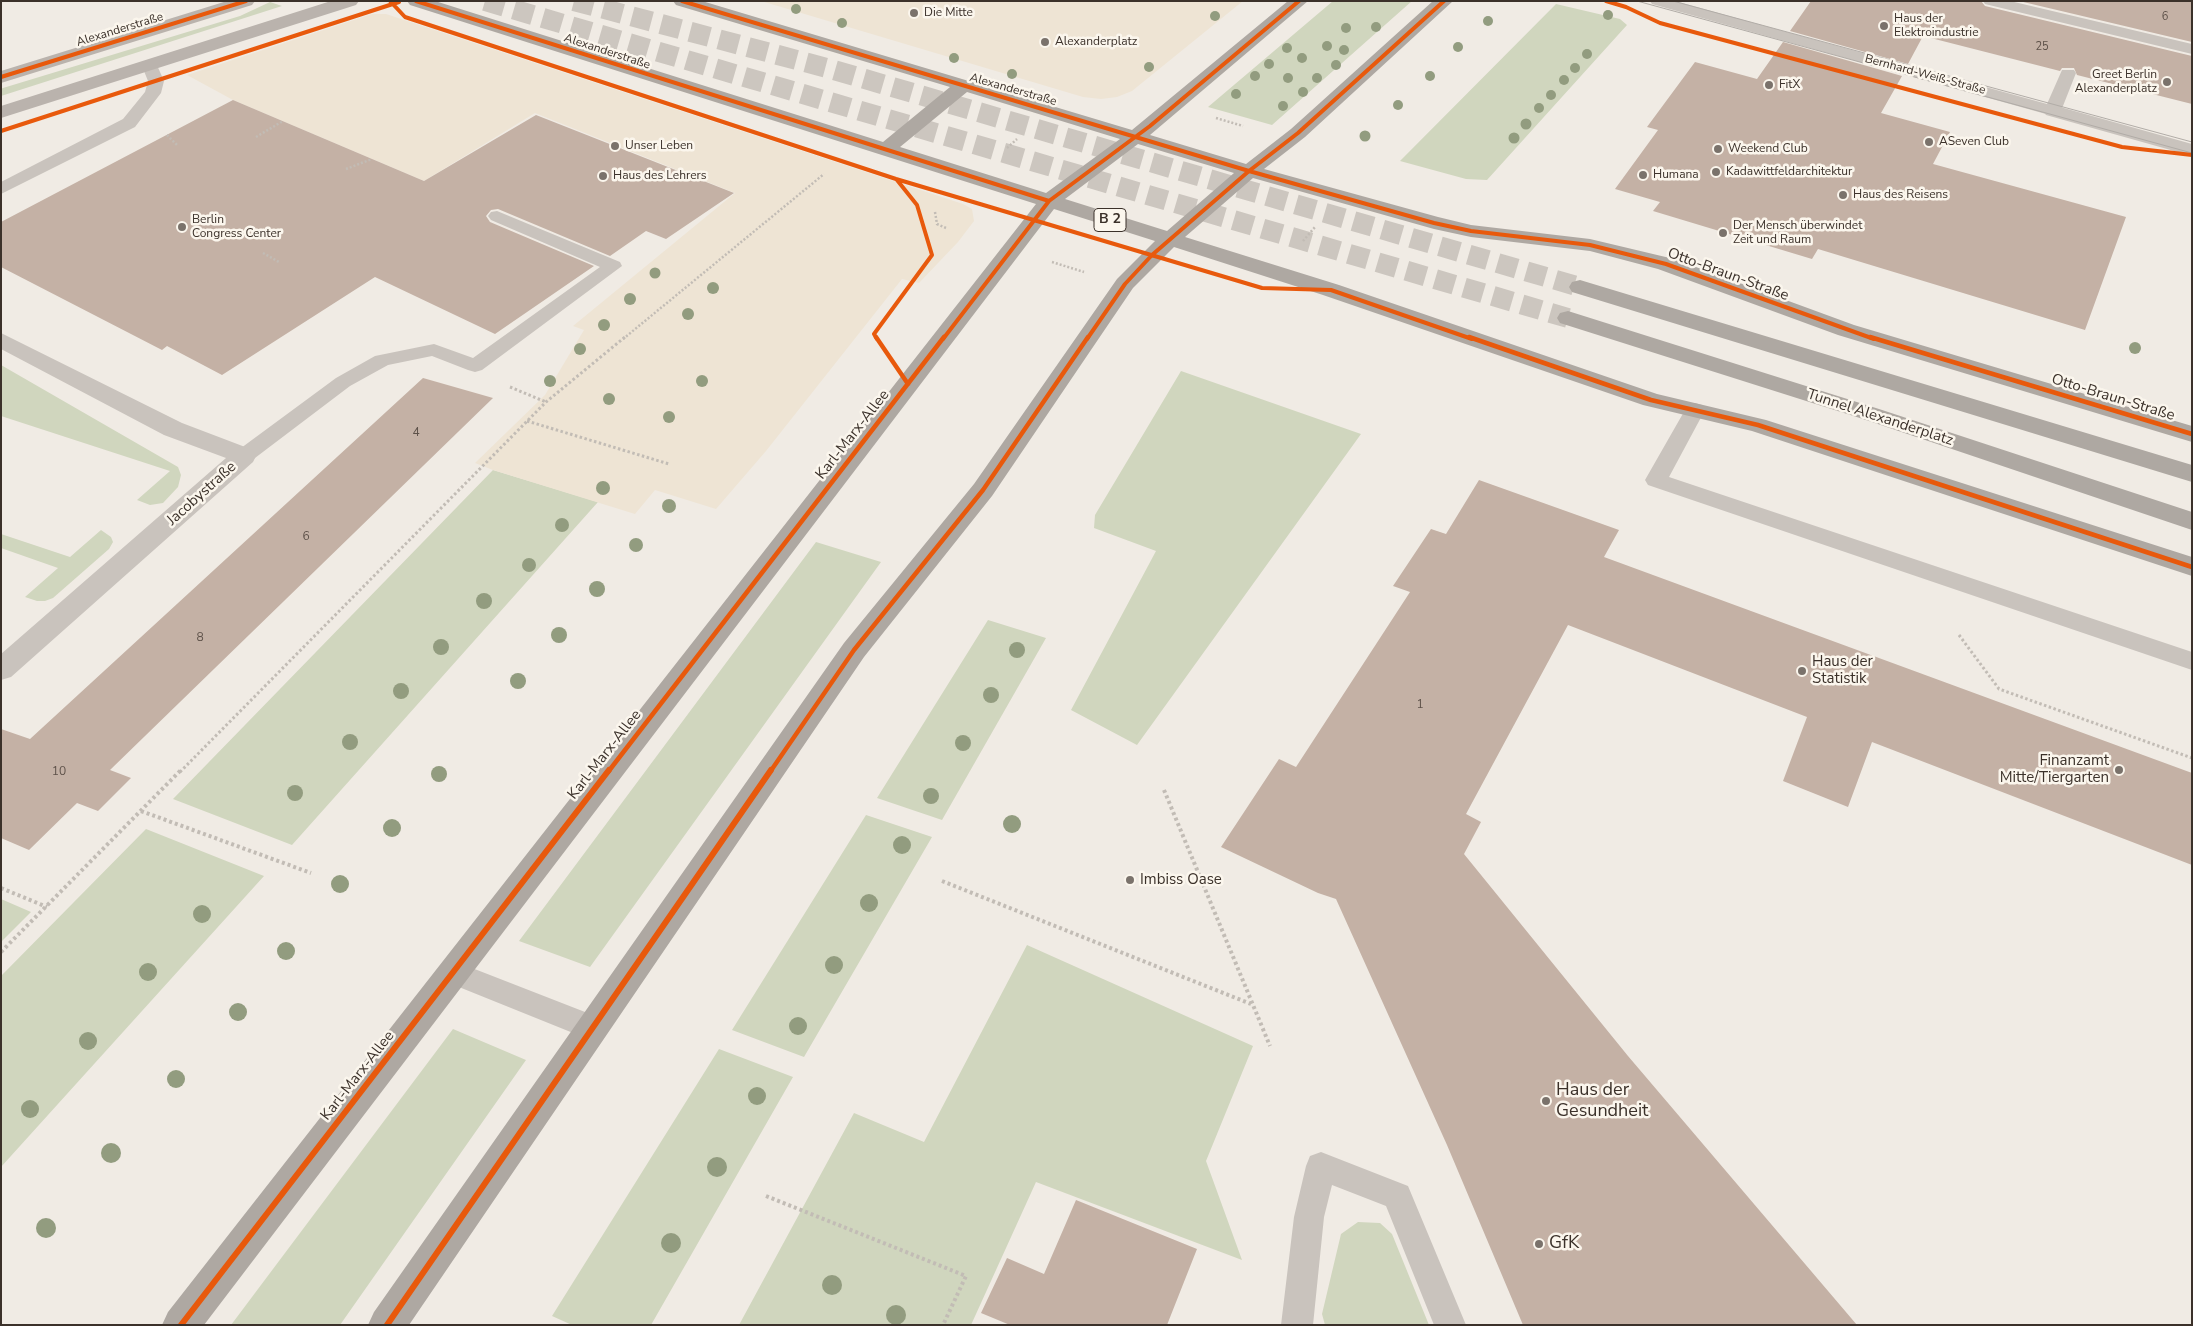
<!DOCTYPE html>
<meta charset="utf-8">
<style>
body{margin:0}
#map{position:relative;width:2193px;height:1326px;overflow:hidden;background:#f0ebe4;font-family:"Nunito Sans",sans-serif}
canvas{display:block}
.frame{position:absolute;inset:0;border:2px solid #3b312a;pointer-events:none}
</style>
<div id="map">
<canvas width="2193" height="1326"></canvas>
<div class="frame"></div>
</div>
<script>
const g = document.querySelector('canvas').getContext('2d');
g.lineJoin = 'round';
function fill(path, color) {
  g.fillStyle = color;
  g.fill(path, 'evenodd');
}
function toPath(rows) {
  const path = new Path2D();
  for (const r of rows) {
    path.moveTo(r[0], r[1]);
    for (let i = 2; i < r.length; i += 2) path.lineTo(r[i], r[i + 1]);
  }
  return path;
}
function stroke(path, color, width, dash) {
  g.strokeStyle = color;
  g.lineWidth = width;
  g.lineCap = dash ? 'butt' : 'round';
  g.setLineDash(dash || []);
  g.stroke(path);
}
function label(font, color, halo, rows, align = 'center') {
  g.font = font + ' "Nunito Sans",sans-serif';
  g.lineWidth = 5;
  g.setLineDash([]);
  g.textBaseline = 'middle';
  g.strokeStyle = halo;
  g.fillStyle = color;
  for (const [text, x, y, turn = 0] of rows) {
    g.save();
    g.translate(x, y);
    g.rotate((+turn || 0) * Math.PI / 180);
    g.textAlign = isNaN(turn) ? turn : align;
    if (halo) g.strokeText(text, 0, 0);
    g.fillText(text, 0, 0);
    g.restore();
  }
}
fill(toPath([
 [1333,1,1412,1,1272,125,1208,107],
 [270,2,282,6,1,96,1,89,3,88,240,16],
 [1556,4,1620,19,1627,25,1487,180,1466,179,1400,161],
 [1,365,178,467,181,475,178,487,163,503,150,505,137,500,170,471,1,416],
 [1181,371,1361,434,1137,745,1071,710,1156,551,1094,528,1095,515],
 [493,470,598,502,292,845,173,799],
 [101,530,111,537,113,542,109,549,53,598,45,601,37,601,25,597,58,568,1,548,1,534,70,557],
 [816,542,881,562,590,967,519,941],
 [988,620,1046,638,942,820,877,798],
 [866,815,932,837,804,1057,732,1030],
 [146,829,264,876,1,1167,1,976],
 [1,899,31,912,1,942],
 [1027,945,1253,1046,1206,1161,1242,1260,1036,1182,971,1325,739,1325,854,1113,924,1142],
 [453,1029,526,1060,340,1325,231,1325],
 [719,1049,793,1077,651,1325,572,1325,552,1316],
 [1358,1222,1380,1223,1392,1234,1429,1325,1325,1325,1322,1314,1341,1234]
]), '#d0d6be');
fill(toPath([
 [761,1,1243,1,1132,91,1117,97,1101,99,1083,97],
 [372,14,386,14,963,204,972,209,974,221,958,242,919,283,902,279,766,451,716,509,655,490,635,514,493,470,475,463,545,395,584,330,573,326,735,193,535,113,424,181,233,100,187,75]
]), '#eee4d4');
fill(toPath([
 [1811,1,1981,1,1985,6,2192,56,2192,104,2077,75,2074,68,2062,68,2060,71,1923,36,1908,64,1790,31],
 [2019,1,2192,1,2192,42],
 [1783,42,1902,76,1881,113,1950,132,1933,164,2126,217,2085,330,1818,249,1812,259,1653,211,1660,202,1615,189,1658,130,1647,127,1695,62,1757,79],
 [233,100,424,181,536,115,734,193,666,239,646,231,610,256,498,209,491,210,486,216,490,222,594,266,495,334,375,277,222,375,167,346,162,350,1,267,1,222],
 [423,378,493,398,110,770,131,778,98,811,77,803,29,850,1,838,1,729,30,739],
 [1479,480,1619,530,1604,557,2192,773,2192,865,1872,742,1848,807,1783,781,1807,717,1568,625,1466,814,1481,822,1464,854,1628,1056,1857,1325,1523,1325,1447,1145,1336,899,1318,893,1221,847,1279,759,1296,767,1410,592,1393,586,1431,529,1446,534],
 [1076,1200,1197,1249,1167,1325,1010,1325,981,1313,1007,1258,1044,1274]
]), '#c4b1a5');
stroke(toPath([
 [485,1,1568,318],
 [574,1,827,68,1580,287]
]), '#ccc6bf', 20, [20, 10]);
stroke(toPath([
 [1216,118,1243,126],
 [167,135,178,146],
 [256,137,283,121],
 [1007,148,1017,139],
 [346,169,372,159],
 [935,212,937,224,946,228],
 [1303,241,1315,227],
 [263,253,279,262],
 [1052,262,1084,272],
 [623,339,824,174]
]), '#c2bcb5', 2.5, [2, 2]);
stroke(toPath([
 [510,387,546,402],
 [527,421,669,464],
 [1959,635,1999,689,2192,758],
 [180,772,546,402,625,337]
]), '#c2bcb5', 3, [2.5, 2.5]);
stroke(toPath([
 [1164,790,1270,1046],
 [141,811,311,873],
 [942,881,1251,1004],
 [1,888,47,907],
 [1,952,181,770],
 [766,1196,966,1276,943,1325]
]), '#c2bcb5', 4, [3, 3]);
fill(toPath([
 [1650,1,1675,1,2047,104,2062,70,2074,70,2076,73,2061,111,2059,115,2053,116,1652,4,1650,1],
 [1983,1,2010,1,2192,44,2192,54,1985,4,1983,1],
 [150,61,156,63,164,81,161,93,135,127,1,194,1,182,123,119,145,92,148,81,142,66,150,61],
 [497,211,620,262,622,266,482,370,475,372,468,370,432,356,388,365,350,386,251,461,244,463,237,461,233,456,237,451,336,378,375,356,434,344,473,358,600,267,491,220,488,216,491,212,497,211],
 [1695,403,1702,405,1705,410,1669,477,2192,652,2192,670,1648,485,1645,480,1685,410,1688,405,1695,403],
 [454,961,603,1019,607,1028,603,1037,593,1041,444,981,440,973,444,965,454,961],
 [1321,1152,1408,1186,1466,1325,1434,1325,1386,1206,1332,1185,1324,1217,1313,1325,1281,1325,1294,1217,1306,1166,1310,1156,1321,1152]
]), '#c9c3bd');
fill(toPath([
 [2053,105,2192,144,2192,156,2046,115,2043,111,2046,107,2053,105],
 [1,333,182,423,253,450,256,456,253,462,11,677,1,680,1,654,226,458,164,435,1,349,1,333]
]), '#c9c3bd');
fill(toPath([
 [227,1,255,1,252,5,1,83,1,71,227,1],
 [331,1,359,1,356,5,1,118,1,106,331,1]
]), '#bab3ad');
fill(toPath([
 [407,1,435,1,883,142,950,87,676,5,673,1,702,1,1132,130,1288,1,1308,1,1150,135,1246,164,1291,129,1433,1,1453,1,1305,137,1264,169,1438,217,1471,225,1590,239,1674,259,1854,325,2192,426,2192,442,1838,335,1658,269,1590,251,1471,237,1434,229,1253,178,1185,237,1339,285,1657,394,1766,420,2192,557,2192,576,1752,431,1643,405,1323,295,1174,247,1133,288,992,496,864,657,409,1325,368,1325,374,1312,844,643,974,484,1117,279,1155,241,1054,209,204,1325,162,1325,168,1312,1036,204,410,5,407,1],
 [967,92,1120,139,1046,193,900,147,967,92],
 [1138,144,1234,173,1167,231,1065,199,1138,144],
 [1580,280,2192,465,2192,482,1572,292,1569,287,1572,282,1580,280],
 [1568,311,1879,409,2192,512,2192,530,1863,419,1560,323,1557,318,1560,313,1568,311]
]), '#aea8a2');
stroke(toPath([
 [1637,1,2192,153],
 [1673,1,2192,142]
]), '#b1aca7', 1);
stroke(toPath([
 [390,1,405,17,896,179,1262,288,1331,290,1472,339],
 [416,1,1049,201],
 [682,1,1249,171,1434,223,1471,231,1590,245,1666,264,1874,339],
 [1606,1,1626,7,1660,23,2122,147,2192,155],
 [1,77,246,1],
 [1,131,399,2],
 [877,339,874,334,932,255,917,205,897,180],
 [943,339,1049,201,1150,126,1299,1],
 [1087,339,1125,284,1152,255,1249,171,1298,133,1444,1]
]), '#e8590c', 4);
stroke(toPath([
 [876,337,908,384],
 [1469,337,1651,400,1758,425,2192,567],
 [1870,337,2192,434],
 [608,772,944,337],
 [770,772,854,650,983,490,1088,337]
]), '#e8590c', 4.5);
stroke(toPath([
 [181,1325,609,770],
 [387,1325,771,770]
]), '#e8590c', 6);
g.fillStyle = '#929c7f';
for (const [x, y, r] of [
 [796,9,5],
 [1608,15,5],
 [1215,16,5],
 [1488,21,5],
 [842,23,5],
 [1376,27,5],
 [1346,28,5],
 [1327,46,5],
 [1458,47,5],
 [1287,48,5],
 [1344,50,5],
 [1587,54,5],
 [954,58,5],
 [1302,58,5],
 [1269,64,5],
 [1336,65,5],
 [1149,67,5],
 [1575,68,5],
 [1012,74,5],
 [1255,76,5],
 [1430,76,5],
 [1288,78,5],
 [1317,78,5],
 [1564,80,5],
 [1303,92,5],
 [1236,94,5],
 [1551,95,5],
 [1398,105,5],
 [1283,106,5],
 [1539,108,5],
 [1526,124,5.5],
 [1365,136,5.5],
 [1514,138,5.5],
 [655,273,5.5],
 [713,288,6],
 [630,299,6],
 [688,314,6],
 [604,325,6],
 [2135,348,6],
 [580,349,6],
 [550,381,6],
 [702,381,6],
 [609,399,6],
 [669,417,6],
 [603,488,7],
 [669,506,7],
 [562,525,7],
 [636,545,7],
 [529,565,7],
 [597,589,8],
 [484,601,8],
 [559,635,8],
 [441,647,8],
 [1017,650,8],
 [518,681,8],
 [401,691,8],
 [991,695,8],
 [350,742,8],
 [963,743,8],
 [439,774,8],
 [295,793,8],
 [931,796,8],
 [1012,824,9],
 [392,828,9],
 [902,845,9],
 [340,884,9],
 [869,903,9],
 [202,914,9],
 [286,951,9],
 [834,965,9],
 [148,972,9],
 [238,1012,9],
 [798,1026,9],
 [88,1041,9],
 [176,1079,9],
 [757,1096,9],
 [30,1109,9],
 [111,1153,10],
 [717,1167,10],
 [46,1228,10],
 [671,1243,10],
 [832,1285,10],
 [896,1315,10]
]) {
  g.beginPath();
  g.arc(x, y, r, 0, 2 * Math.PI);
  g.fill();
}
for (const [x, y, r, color] of [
 [914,13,5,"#7a726b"],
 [1884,26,5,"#7a726b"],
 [1045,42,5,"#7a726b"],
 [2167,82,5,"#7a726b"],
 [1769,85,5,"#7a726b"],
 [1929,142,5,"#7a726b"],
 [615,146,5,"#7a726b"],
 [1718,149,5,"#7a726b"],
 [1716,172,5,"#7a726b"],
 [1643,175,5,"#7a726b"],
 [603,176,5,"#7a726b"],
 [1843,195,5,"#7a726b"],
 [182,227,5,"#7a726b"],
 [1723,233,5,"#7a726b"],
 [1802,671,5,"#7a726b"],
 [2119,770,5,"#7a726b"],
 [1130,880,5,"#7a726b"],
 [1546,1101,5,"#7a726b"],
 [1539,1244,5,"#7a726b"]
]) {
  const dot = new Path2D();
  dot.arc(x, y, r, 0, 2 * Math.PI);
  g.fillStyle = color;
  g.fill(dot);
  stroke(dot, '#fbf6ed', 2);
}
label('11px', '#5d5149', null, [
 ["6",2165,17],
 ["25",2042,47]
]);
label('12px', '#3b312a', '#fbf6ed', [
 ["Die Mitte",924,13],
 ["Haus der",1894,19],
 ["Elektroindustrie",1894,33],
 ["Alexanderplatz",1055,42],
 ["Greet Berlin",2157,75,"right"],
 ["Alexanderplatz",2157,89,"right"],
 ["FitX",1779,85],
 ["ASeven Club",1939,142],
 ["Unser Leben",625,146],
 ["Weekend Club",1728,149],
 ["Kadawittfeldarchitektur",1726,172],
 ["Humana",1653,175],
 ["Haus des Lehrers",613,176],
 ["Haus des Reisens",1853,195],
 ["Berlin",192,220],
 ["Congress Center",192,234],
 ["Der Mensch überwindet",1733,226],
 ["Zeit und Raum",1733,240]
], 'left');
label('12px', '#3b312a', '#fbf6ed', [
 ["Alexanderstraße",120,30,-17],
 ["Alexanderstraße",607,52,18],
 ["Bernhard-Weiß-Straße",1925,75,15],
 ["Alexanderstraße",1013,90,16]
]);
label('12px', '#5d5149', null, [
 ["4",416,433],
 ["6",306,537],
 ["8",200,638],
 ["1",1420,705],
 ["10",59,772]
]);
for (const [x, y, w] of [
 [1110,220,32]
]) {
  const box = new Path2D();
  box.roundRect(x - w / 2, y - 11.5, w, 23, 4);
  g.fillStyle = '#fbf6ed';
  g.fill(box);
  stroke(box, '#3b312a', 1);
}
label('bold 14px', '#3b312a', null, [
 ["B 2",1110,220]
]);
label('15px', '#3b312a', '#fbf6ed', [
 ["Otto-Braun-Straße",1728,275,20],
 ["Otto-Braun-Straße",2113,398,17],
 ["Tunnel Alexanderplatz",1880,418,18],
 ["Karl-Marx-Allee",853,435,-52],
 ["Jacobystraße",202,494,-42],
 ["Karl-Marx-Allee",605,755,-52],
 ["Karl-Marx-Allee",358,1076,-52]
]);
label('15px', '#3b312a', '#fbf6ed', [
 ["Haus der",1812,662],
 ["Statistik",1812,679],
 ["Finanzamt",2109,761,"right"],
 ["Mitte/Tiergarten",2109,778,"right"],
 ["Imbiss Oase",1140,880]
], 'left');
label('18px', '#3b312a', '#fbf6ed', [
 ["Haus der",1556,1091],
 ["Gesundheit",1556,1112],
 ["GfK",1549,1244]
], 'left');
</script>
